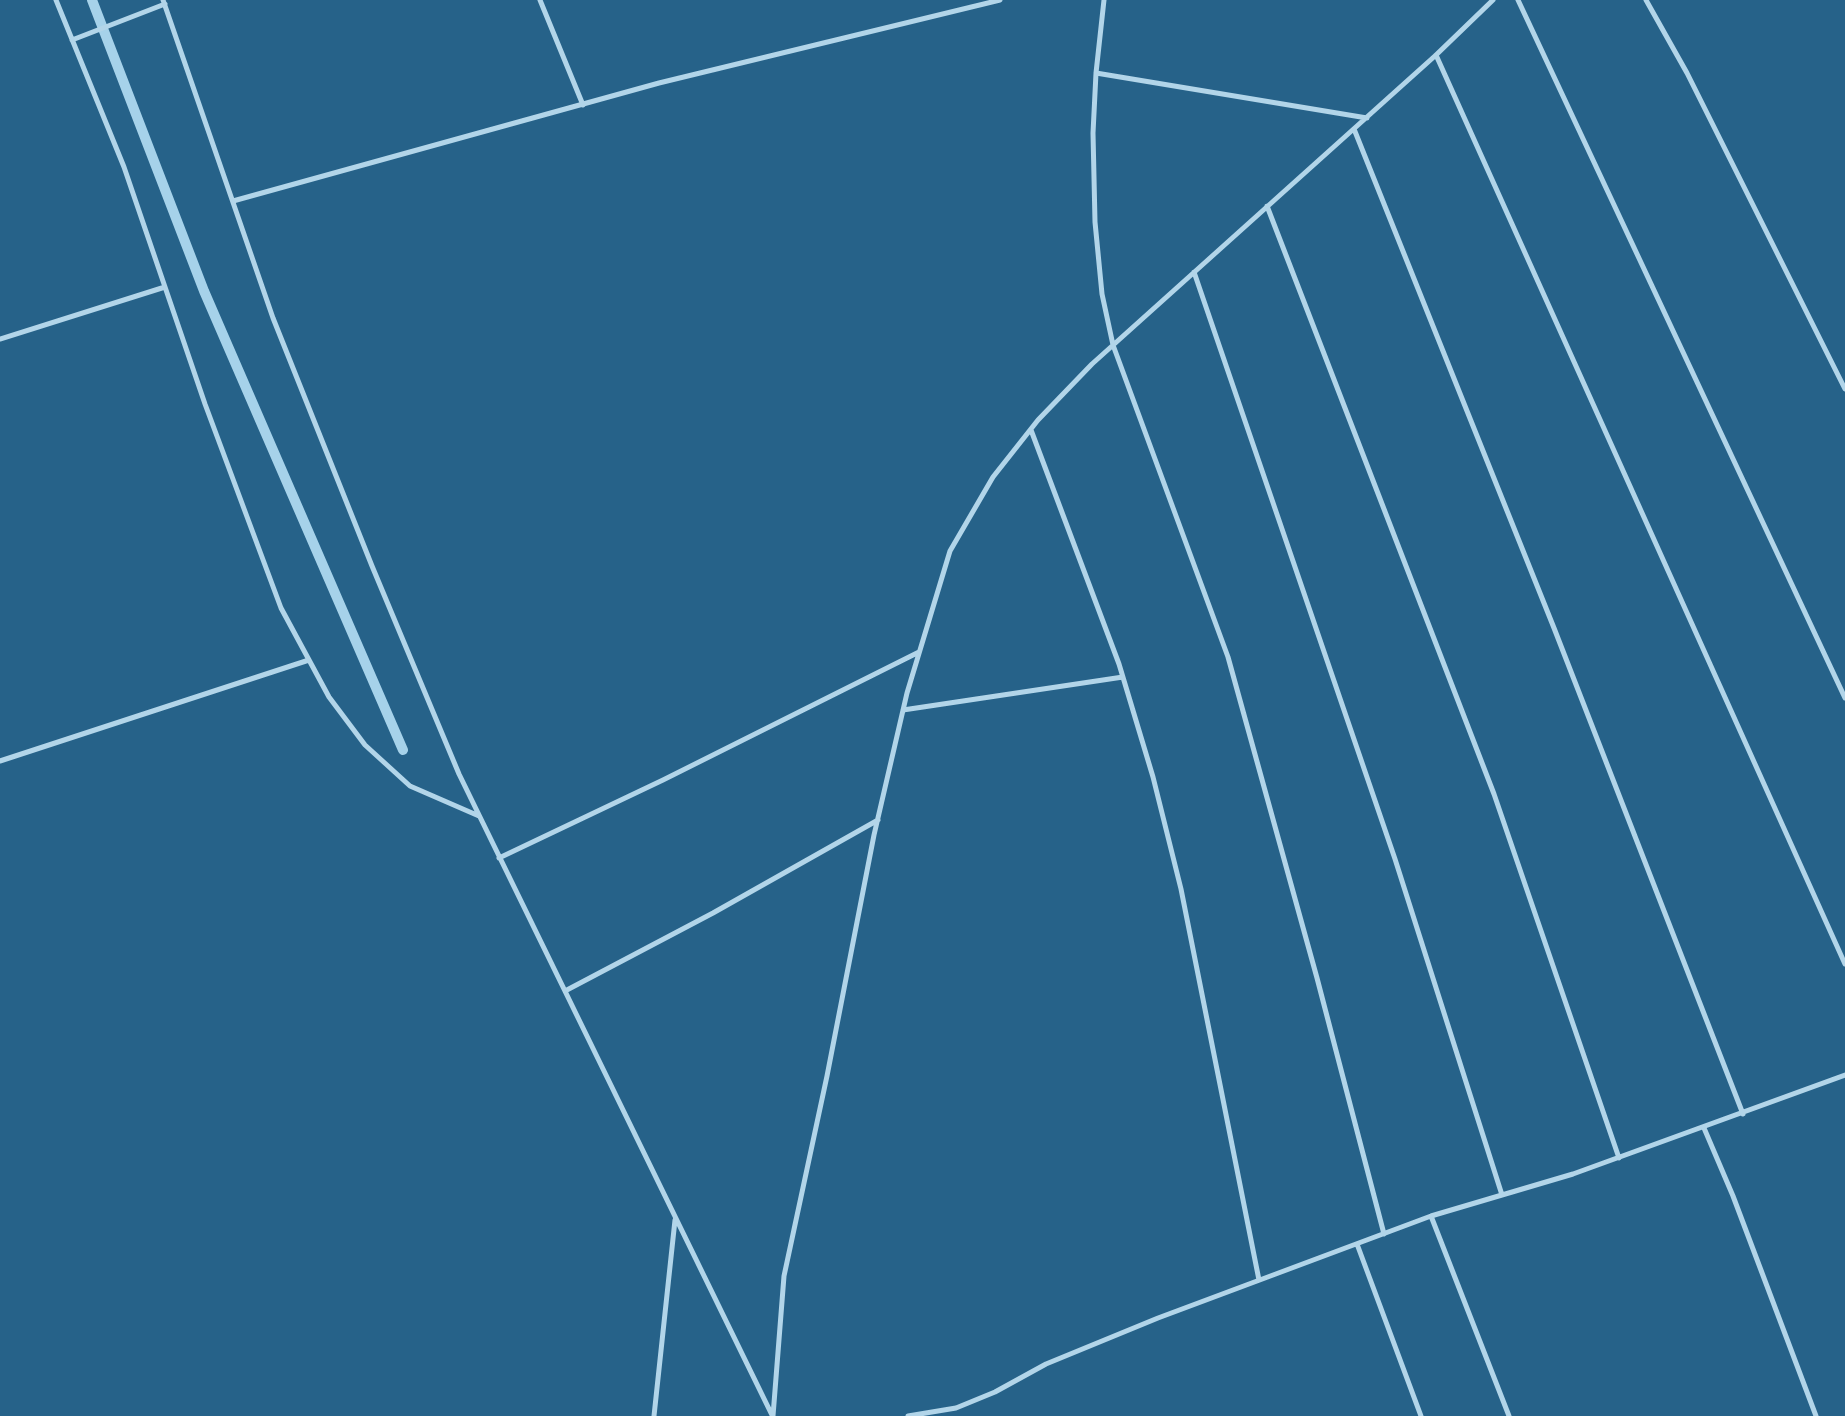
<!DOCTYPE html>
<style>
body{margin:0}
canvas{display:block;background:#266289}
</style>
<canvas width="1845" height="1416"></canvas>
<script>
const g = document.querySelector('canvas').getContext('2d');
g.lineJoin = 'round';
function toPath(rows) {
  const path = new Path2D();
  for (const r of rows) {
    path.moveTo(r[0], r[1]);
    for (let i = 2; i < r.length; i += 2) path.lineTo(r[i], r[i + 1]);
  }
  return path;
}
function stroke(path, color, width, dash) {
  g.strokeStyle = color;
  g.lineWidth = width;
  g.lineCap = dash ? 'butt' : 'round';
  g.setLineDash(dash || []);
  g.stroke(path);
}
stroke(toPath([
 [92,0,204,291,403,750]
]), '#a6d2ea', 10);
stroke(toPath([
 [56,0,124,167,205,404,281,608,329,697,365,745,410,786,479,816],
 [163,0,273,318,372,566,459,774,772,1415],
 [540,0,583,105],
 [1104,0,1096,73,1093,133,1095,222,1102,294,1113,345,1228,657,1317,978,1384,1234],
 [1518,0,1845,698],
 [1646,0,1687,73,1845,389],
 [72,40,165,4],
 [1436,55,1845,964],
 [1096,73,1367,118],
 [1354,129,1554,628,1743,1114],
 [233,201,659,83,1000,0],
 [1267,206,1494,794,1619,1158],
 [1194,272,1395,859,1502,1195],
 [0,339,165,287],
 [1031,430,1119,664,1153,777,1181,889,1259,1280],
 [903,710,1123,677],
 [0,761,309,660],
 [499,858,663,780,919,652],
 [565,991,713,913,878,820],
 [1704,1128,1733,1196,1816,1416],
 [1431,1216,1509,1416],
 [1357,1244,1421,1416],
 [654,1416,675,1220],
 [773,1416,784,1276,827,1076,874,835,907,693,950,551,993,477,1038,420,1092,364,1436,55,1493,0],
 [908,1416,956,1408,995,1392,1046,1364,1158,1318,1431,1216,1573,1174,1845,1075]
]), '#b2d5e9', 5);
</script>
